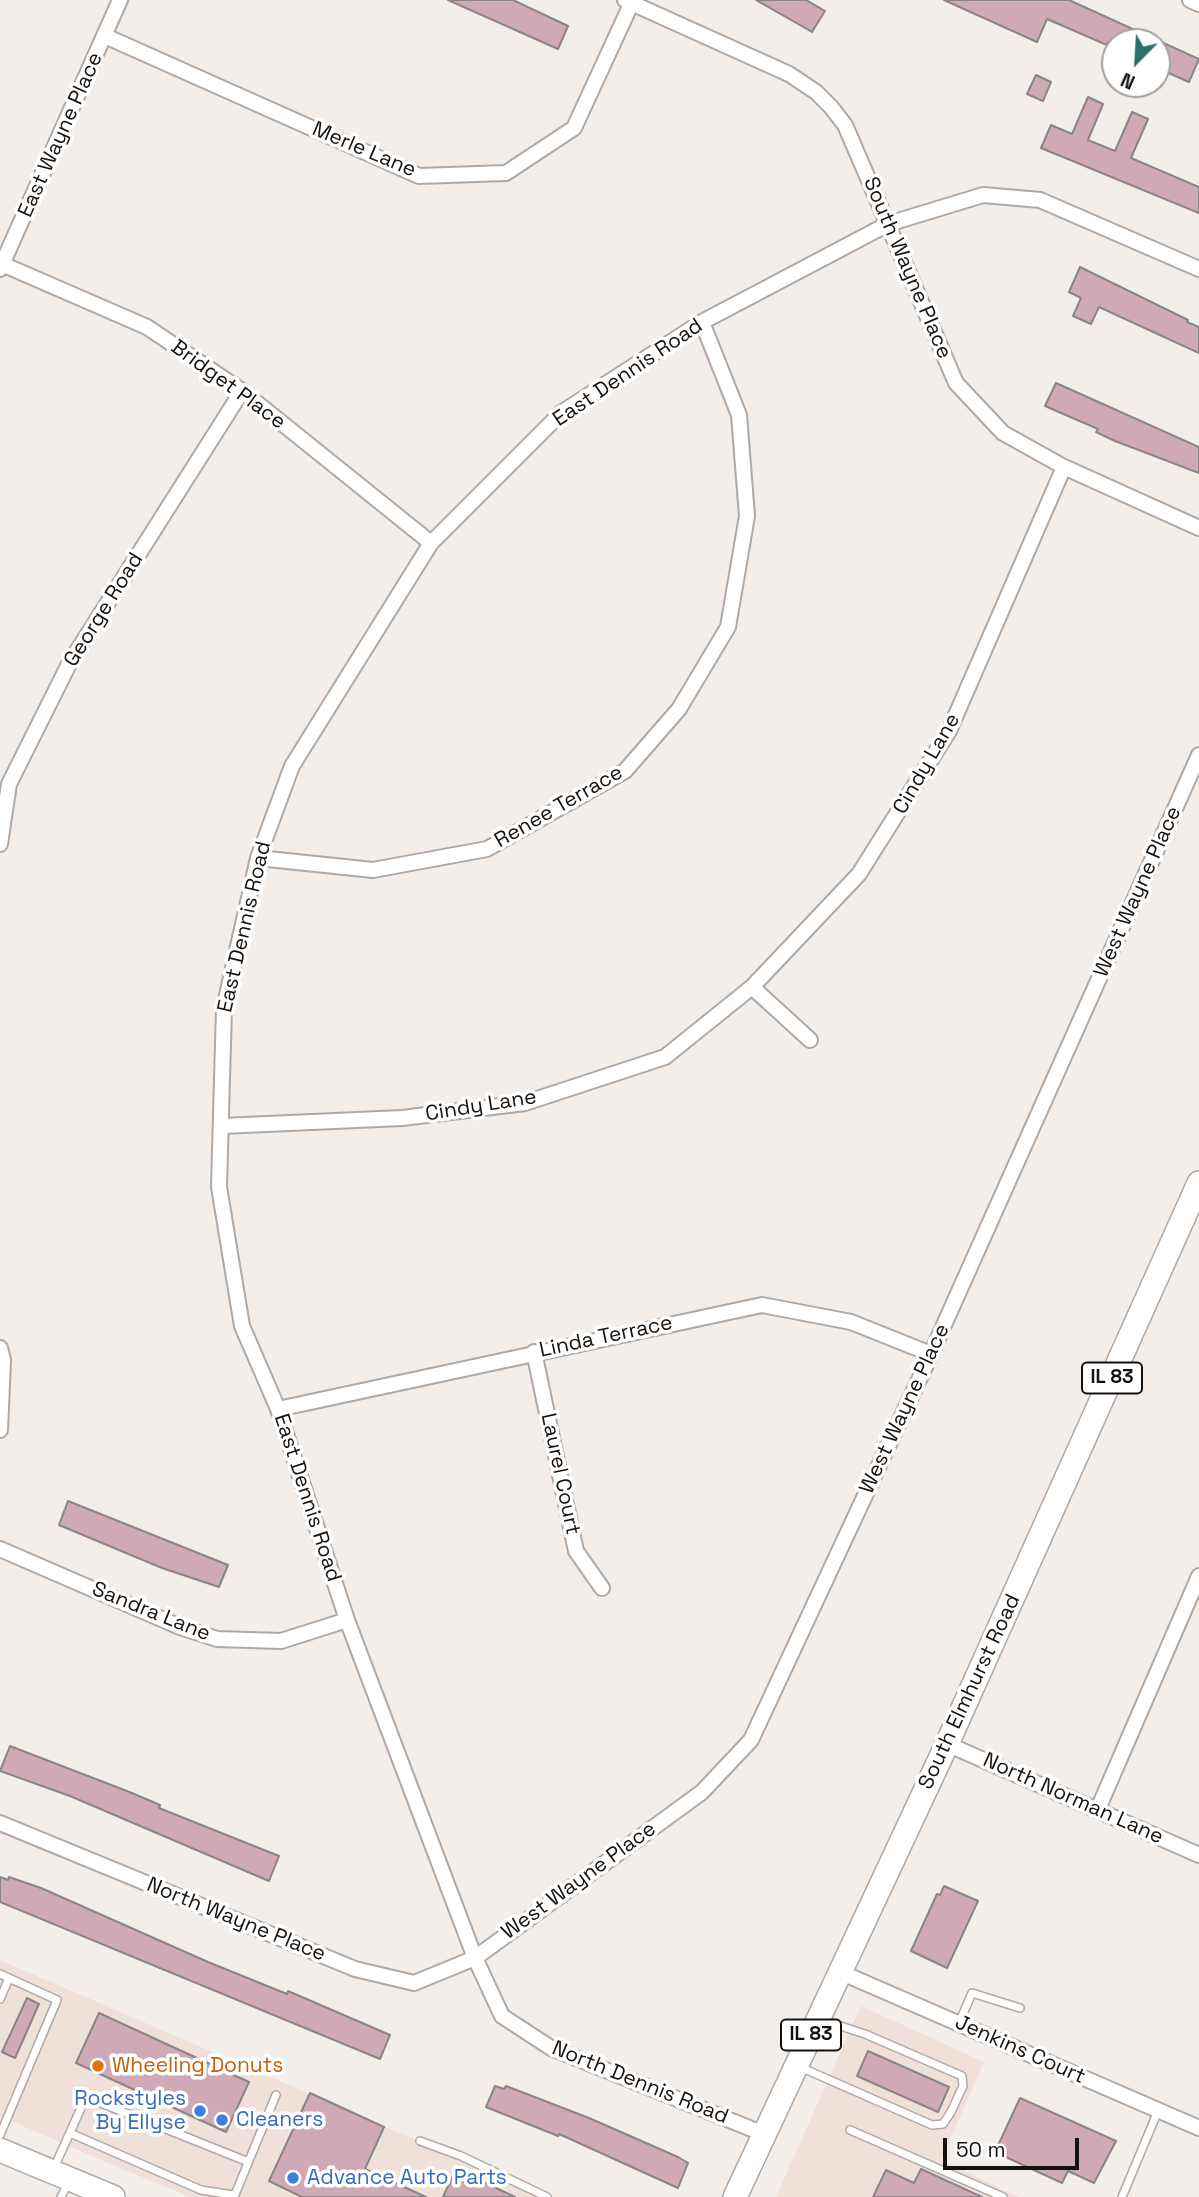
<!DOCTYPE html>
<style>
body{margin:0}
#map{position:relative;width:1199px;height:2197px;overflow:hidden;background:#f4eeea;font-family:"Space Grotesk",sans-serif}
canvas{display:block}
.north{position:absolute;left:1101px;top:28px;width:70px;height:70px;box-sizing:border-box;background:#fff;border:2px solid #a1a09f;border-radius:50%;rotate:204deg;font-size:19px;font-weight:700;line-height:28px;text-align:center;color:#141210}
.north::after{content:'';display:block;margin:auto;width:24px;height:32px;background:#2a7168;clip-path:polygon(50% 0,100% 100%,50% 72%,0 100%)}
.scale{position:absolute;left:943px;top:2138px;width:136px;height:32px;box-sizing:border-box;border:4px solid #141210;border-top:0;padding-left:9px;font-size:21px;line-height:24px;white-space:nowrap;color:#141210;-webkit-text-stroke:5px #fff;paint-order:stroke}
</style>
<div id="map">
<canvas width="1199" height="2197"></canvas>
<div class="north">N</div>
<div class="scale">50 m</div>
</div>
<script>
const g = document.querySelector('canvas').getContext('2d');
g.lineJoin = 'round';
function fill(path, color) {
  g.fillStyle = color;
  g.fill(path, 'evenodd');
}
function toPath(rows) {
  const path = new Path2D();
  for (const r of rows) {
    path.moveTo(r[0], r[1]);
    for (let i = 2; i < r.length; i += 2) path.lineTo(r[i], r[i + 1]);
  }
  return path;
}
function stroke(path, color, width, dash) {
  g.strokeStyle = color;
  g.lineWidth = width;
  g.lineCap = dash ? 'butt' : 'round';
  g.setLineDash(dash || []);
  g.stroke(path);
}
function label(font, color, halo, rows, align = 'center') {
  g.font = font + ' "Space Grotesk",sans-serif';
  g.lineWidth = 7;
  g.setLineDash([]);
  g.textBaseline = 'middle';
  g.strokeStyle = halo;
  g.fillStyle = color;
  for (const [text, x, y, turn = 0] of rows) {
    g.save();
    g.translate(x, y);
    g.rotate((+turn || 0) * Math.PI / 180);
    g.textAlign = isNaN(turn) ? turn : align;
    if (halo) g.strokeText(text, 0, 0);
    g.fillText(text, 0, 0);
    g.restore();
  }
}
fill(toPath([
 [0,1960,548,2197,190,2197,108,2163,0,2116],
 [861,2006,984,2062,941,2160,1019,2197,776,2197]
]), '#efe1da');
const building = toPath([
 [448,0,513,0,568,26,558,49,448,0],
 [756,0,806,0,825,11,812,32,756,0],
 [944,0,1069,0,1199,59,1189,82,1157,68,1157,42,1108,42,1107,45,1047,19,1037,42,944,0],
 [1036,75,1051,82,1043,101,1027,94,1036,75],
 [1088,97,1103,104,1088,140,1115,151,1132,112,1148,119,1131,158,1199,187,1199,213,1041,148,1051,125,1072,134,1088,97],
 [1080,267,1188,320,1187,322,1199,327,1199,353,1099,307,1091,324,1073,316,1081,298,1069,292,1080,267],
 [1056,383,1199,447,1199,473,1115,441,1096,432,1098,429,1045,406,1056,383],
 [68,1501,228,1565,219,1587,162,1568,59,1525,68,1501],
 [10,1746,132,1793,160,1805,159,1808,279,1856,269,1881,70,1796,0,1771,10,1746],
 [0,1877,8,1880,9,1877,41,1888,208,1962,287,1994,288,1991,390,2035,380,2059,0,1902,0,1877],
 [944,1886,978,1901,947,1968,911,1951,937,1894,940,1895,944,1886],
 [27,1998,39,2004,15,2058,2,2052,27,1998],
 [99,2013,249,2082,226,2132,76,2063,99,2013],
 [868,2051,949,2087,938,2112,857,2076,868,2051],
 [495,2086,504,2089,506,2086,589,2118,678,2157,688,2163,678,2188,559,2134,558,2136,486,2107,495,2086],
 [310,2093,384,2127,365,2169,426,2197,302,2197,269,2181,310,2093],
 [1020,2098,1116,2141,1094,2183,1068,2171,1062,2183,995,2152,1020,2098],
 [456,2169,515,2197,443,2197,456,2169],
 [921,2169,982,2197,873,2197,886,2170,914,2183,921,2169]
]);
fill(building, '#cfaab6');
stroke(building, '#8b8486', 2);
const service = toPath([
 [0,1974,57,2000,0,2135],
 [0,1999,9,1978],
 [959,2023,972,1993,1020,2008],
 [800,2067,932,2125,943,2124,951,2112,963,2086,962,2076,865,2034,822,2020],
 [850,2130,1003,2197],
 [70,2133,201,2190,233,2195],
 [420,2141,461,2156,547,2197],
 [54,2168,86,2097,246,2161],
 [61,2197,68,2183],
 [234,2197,276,2095],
 [1122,2197,1158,2111]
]);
const minor = toPath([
 [625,0,789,74,816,92,831,107,845,125,956,383,1003,433,1064,467,1199,528],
 [1190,0,1199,4],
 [105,36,419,176,506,173,574,128,633,0],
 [2,264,147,327,242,391,431,543],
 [0,269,120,0],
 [0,844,9,784,69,664,242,391],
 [258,858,373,870,487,849,625,771,679,709,728,627,747,516,739,415,702,322],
 [752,987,810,1040],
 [222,1126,402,1118,525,1103,665,1057,752,987,859,874,949,731,1064,467],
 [0,1348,3,1360,0,1430],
 [534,1352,576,1551,602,1588],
 [278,1409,762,1305,851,1322,931,1354],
 [0,1549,180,1627,217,1639,281,1641,347,1620],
 [947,1744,1199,1855],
 [1098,1809,1199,1576],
 [0,1823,355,1969,414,1983,475,1958,702,1792,751,1740,931,1354,1199,755],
 [840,1972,1199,2128],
 [764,2134,551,2048,502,2016,475,1958,347,1620,278,1409,242,1326,219,1187,224,1008,258,858,292,766,431,543,561,413,702,322,888,224,983,195,1040,200,1199,269]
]);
const primary = toPath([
 [0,2150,113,2197],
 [735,2197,947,1744,1199,1183]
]);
stroke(service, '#afa9a6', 10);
stroke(minor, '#afa9a6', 18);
stroke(primary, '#afa9a6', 26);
stroke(service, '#fff', 7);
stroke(minor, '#fff', 14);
stroke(primary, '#fff', 23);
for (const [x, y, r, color] of [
 [98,2066,7,"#e8710a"],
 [200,2111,7,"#3f7fe0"],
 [222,2120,7,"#3f7fe0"],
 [293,2178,7,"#3f7fe0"]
]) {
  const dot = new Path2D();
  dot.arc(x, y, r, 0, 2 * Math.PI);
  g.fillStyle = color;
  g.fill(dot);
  stroke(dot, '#fff', 2.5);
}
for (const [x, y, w] of [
 [1112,1378,60],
 [811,2035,60]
]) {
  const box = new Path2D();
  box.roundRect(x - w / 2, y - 15.5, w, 31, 5);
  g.fillStyle = '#fff';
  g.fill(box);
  stroke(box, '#141210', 2);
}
label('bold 19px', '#141210', null, [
 ["IL 83",1112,1378],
 ["IL 83",811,2035]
]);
label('21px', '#141210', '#fff', [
 ["East Wayne Place",61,135,-66],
 ["Merle Lane",364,150,23],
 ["South Wayne Place",907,268,67],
 ["East Dennis Road",628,373,-34],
 ["Bridget Place",228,385,36],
 ["George Road",104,610,-58],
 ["Cindy Lane",927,764,-60],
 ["Renee Terrace",559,807,-30],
 ["West Wayne Place",1138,892,-66],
 ["East Dennis Road",245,927,-77],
 ["Cindy Lane",481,1106,-9],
 ["Linda Terrace",606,1337,-12],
 ["West Wayne Place",905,1409,-65],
 ["Laurel Court",560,1474,78],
 ["East Dennis Road",307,1498,72],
 ["Sandra Lane",151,1612,22],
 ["South Elmhurst Road",970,1692,-65],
 ["North Norman Lane",1073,1799,24],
 ["West Wayne Place",579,1881,-36],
 ["North Wayne Place",236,1920,22],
 ["Jenkins Court",1020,2050,24],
 ["North Dennis Road",640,2083,22]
]);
label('21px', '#c56008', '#fff', [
 ["Wheeling Donuts",112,2066]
], 'left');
label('21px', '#366cbe', '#fff', [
 ["Rockstyles",186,2099,"right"],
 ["By Ellyse",186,2123,"right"],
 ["Cleaners",236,2120],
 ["Advance Auto Parts",307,2178]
], 'left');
</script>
